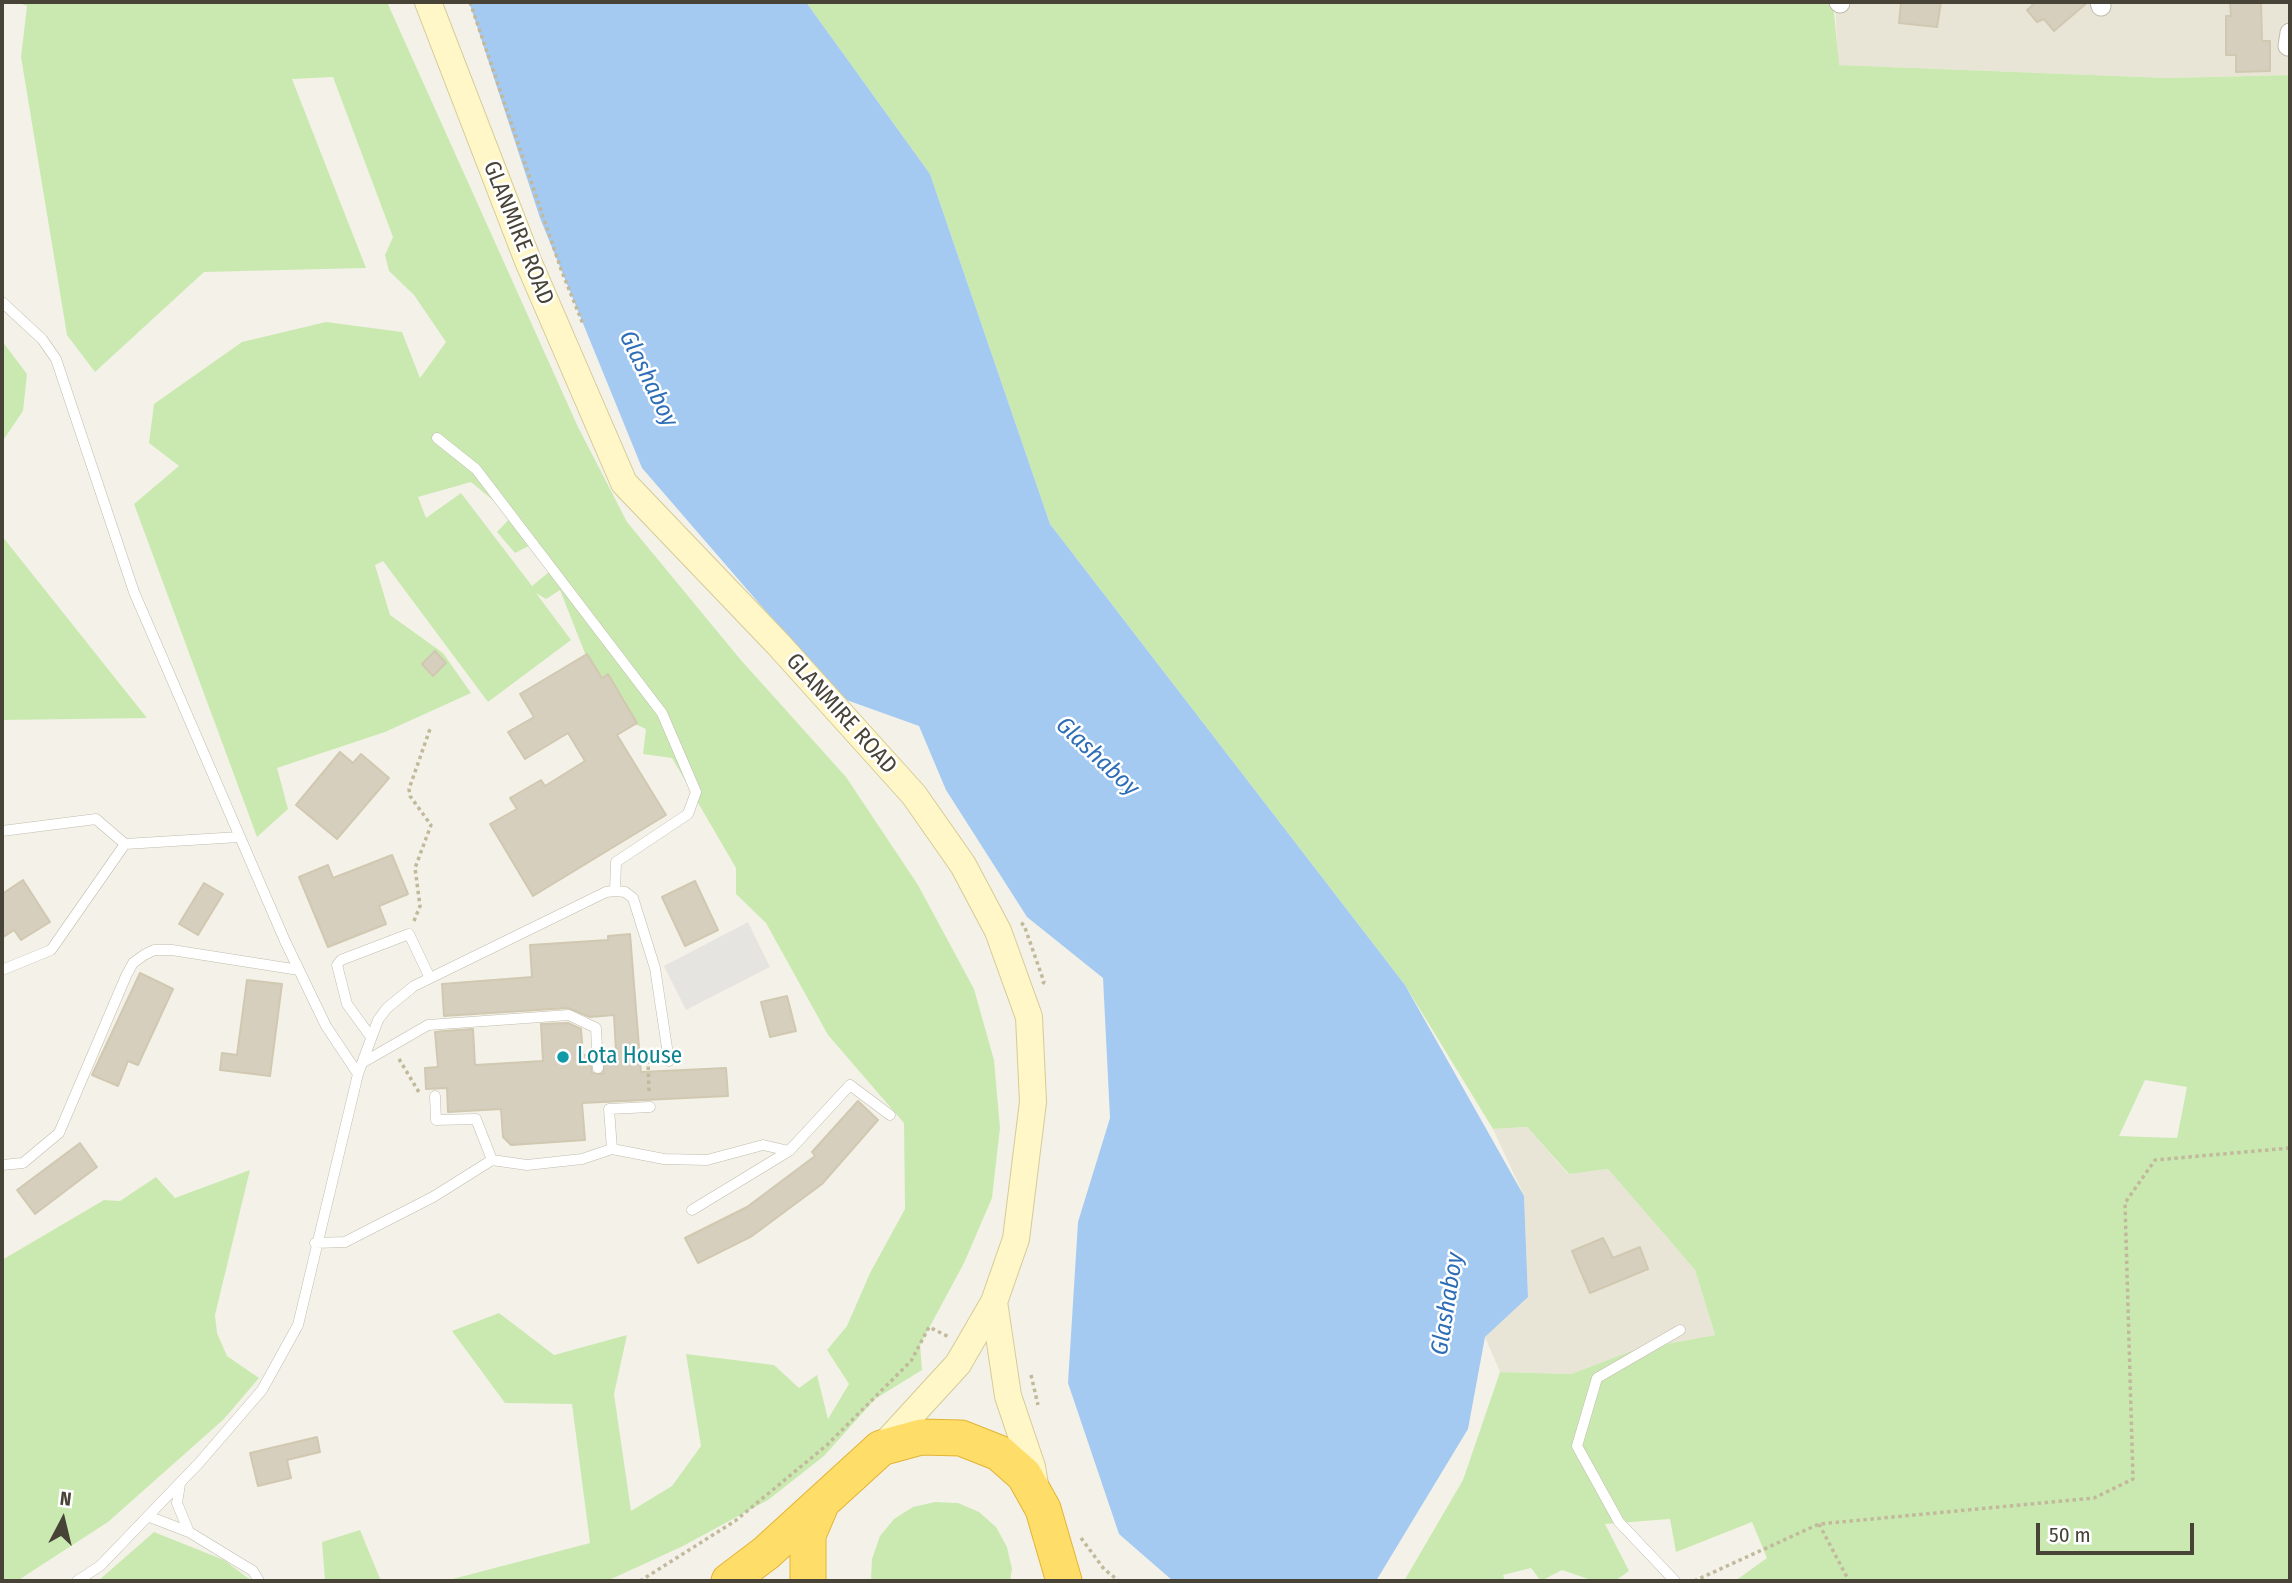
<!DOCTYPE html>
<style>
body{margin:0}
#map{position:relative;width:2292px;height:1583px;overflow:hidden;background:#f4f2e8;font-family:"Fira Sans Condensed",sans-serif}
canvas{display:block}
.frame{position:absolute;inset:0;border:4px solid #484337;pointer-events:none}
.north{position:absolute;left:28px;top:1485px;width:70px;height:70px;-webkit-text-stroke:5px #fff;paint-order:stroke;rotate:7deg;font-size:19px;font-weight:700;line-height:28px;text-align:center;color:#484337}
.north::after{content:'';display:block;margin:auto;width:24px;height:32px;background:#484337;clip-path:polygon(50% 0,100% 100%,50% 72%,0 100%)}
.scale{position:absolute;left:2036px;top:1523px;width:158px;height:32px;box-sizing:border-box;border:4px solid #484337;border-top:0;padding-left:9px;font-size:21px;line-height:24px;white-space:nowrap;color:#484337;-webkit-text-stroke:5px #fff;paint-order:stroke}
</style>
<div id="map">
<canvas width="2292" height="1583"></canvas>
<div class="frame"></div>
<div class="north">N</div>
<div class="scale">50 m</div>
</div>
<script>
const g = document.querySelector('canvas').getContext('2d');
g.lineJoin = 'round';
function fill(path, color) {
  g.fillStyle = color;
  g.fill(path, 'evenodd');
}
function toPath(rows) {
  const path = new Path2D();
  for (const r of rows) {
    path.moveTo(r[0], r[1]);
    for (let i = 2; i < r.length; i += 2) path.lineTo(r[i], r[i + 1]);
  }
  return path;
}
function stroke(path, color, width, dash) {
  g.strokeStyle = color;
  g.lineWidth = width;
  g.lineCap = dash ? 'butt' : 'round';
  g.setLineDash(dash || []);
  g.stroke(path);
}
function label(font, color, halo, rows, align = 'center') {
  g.font = font + ' "Fira Sans Condensed",sans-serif';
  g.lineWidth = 5;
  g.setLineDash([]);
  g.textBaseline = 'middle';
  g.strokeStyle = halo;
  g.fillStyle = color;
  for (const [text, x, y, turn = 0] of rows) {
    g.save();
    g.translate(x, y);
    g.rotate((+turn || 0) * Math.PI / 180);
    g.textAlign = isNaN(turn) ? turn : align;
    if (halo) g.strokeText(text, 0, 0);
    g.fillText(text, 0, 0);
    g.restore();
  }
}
fill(toPath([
 [1835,2,2290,2,2290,75,2167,78,1838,65],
 [1527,1127,1568,1174,1608,1169,1695,1270,1715,1335,1634,1350,1571,1374,1500,1372,1485,1337,1528,1296,1524,1196,1493,1129]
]), '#e9e5d6');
fill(toPath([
 [17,2,387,2,578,427,627,522,740,659,846,777,918,885,974,989,994,1060,1000,1128,992,1198,964,1263,920,1345,922,1370,875,1399,824,1456,768,1500,683,1546,607,1581,445,1581,590,1543,572,1404,505,1403,452,1331,499,1313,554,1355,627,1335,614,1394,631,1511,672,1486,701,1446,686,1354,774,1365,799,1388,817,1375,828,1419,849,1384,827,1350,847,1326,870,1273,905,1209,904,1123,828,1035,766,923,736,894,736,868,672,758,643,754,646,729,619,717,625,700,588,661,560,590,546,599,536,593,571,640,488,702,383,561,375,565,390,615,443,653,471,693,385,732,277,768,288,809,257,837,134,504,179,466,149,443,154,404,242,342,326,322,402,332,420,378,446,342,414,295,389,271,385,255,393,237,333,77,292,79,366,268,204,272,95,372,67,335,21,57,27,6],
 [471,482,512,516,497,532,515,553,537,542,549,572,532,586,461,493,426,518,418,497],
 [806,2,1833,2,1839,65,2167,78,2290,75,2290,1581,1735,1581,1767,1558,1752,1522,1676,1552,1670,1519,1605,1524,1629,1571,1615,1581,1594,1581,1562,1570,1541,1581,1531,1568,1503,1575,1505,1581,1404,1581,1463,1480,1500,1372,1571,1374,1634,1350,1715,1335,1695,1270,1608,1169,1569,1174,1527,1127,1493,1129,1405,985,1050,524,930,174],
 [2145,1080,2187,1087,2177,1138,2119,1136],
 [2,341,27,374,23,411,2,442],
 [2,536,147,718,2,720],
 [250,1170,215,1315,217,1333,227,1356,259,1378,224,1419,108,1522,17,1581,2,1581,2,1260,104,1200,120,1201,156,1177,175,1198],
 [935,1502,958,1503,979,1512,996,1527,1007,1547,1012,1569,1010,1581,871,1581,872,1559,880,1536,894,1519,913,1507],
 [360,1530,381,1581,325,1581,322,1542],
 [154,1532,224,1560,252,1581,98,1581]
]), '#cae9b1');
fill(toPath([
 [748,922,770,967,686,1010,664,966]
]), '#e6e4e0');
fill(toPath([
 [469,2,806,2,930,174,1050,524,1405,985,1524,1196,1528,1297,1485,1337,1468,1429,1376,1581,1173,1581,1119,1534,1068,1383,1078,1222,1110,1118,1103,978,1027,917,946,790,919,726,841,698,642,468,540,218]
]), '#a4caf2');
const building = toPath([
 [1901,2,1941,2,1937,27,1899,23,1901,2],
 [2030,2,2088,2,2054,31,2044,19,2037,22,2027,10,2033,5,2030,2],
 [2230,2,2261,2,2262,41,2270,41,2270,71,2236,72,2236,55,2226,55,2226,16,2231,16,2230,2],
 [435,651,446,663,433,676,422,664,435,651],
 [587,654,602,678,608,674,637,723,617,735,666,815,533,896,490,824,517,809,510,798,541,780,545,786,585,761,568,733,525,759,508,732,534,717,520,694,587,654],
 [340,752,353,763,361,754,389,778,337,839,296,805,340,752],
 [392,855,408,894,379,906,386,924,328,947,299,877,328,865,333,878,392,855],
 [23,880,50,922,21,940,14,930,2,938,2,894,23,880],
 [695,881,718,930,685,946,662,897,695,881],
 [204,883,223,894,198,935,179,924,204,883],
 [630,934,641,1072,726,1068,728,1096,582,1103,585,1140,511,1145,503,1137,501,1109,448,1112,447,1088,426,1089,425,1068,438,1067,435,1032,445,1031,473,1029,475,1065,543,1061,541,1024,568,1023,581,1029,583,1055,590,1055,592,1073,603,1074,605,1053,616,1052,614,1015,590,1017,568,1008,444,1016,442,984,532,977,530,945,608,940,608,936,630,934],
 [140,973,173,989,138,1065,128,1061,118,1086,92,1075,140,973],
 [247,980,282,984,270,1076,220,1070,222,1053,237,1055,247,980],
 [787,996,796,1031,770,1037,761,1002,787,996],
 [858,1101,878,1120,822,1184,752,1236,698,1263,685,1238,747,1207,815,1156,812,1152,858,1101],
 [80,1143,97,1167,35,1214,17,1190,80,1143],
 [1603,1238,1613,1258,1640,1247,1648,1269,1590,1293,1572,1251,1603,1238],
 [317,1437,320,1452,287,1460,291,1478,258,1486,250,1453,317,1437]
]);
fill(building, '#d6cfbd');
stroke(building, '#d1c8b1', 2);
const lane = toPath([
 [2,302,42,339,56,359,134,592,285,941,326,1026,358,1074,298,1325,262,1390,199,1463,100,1566,77,1581],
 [437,438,476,469,662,713,696,792,688,814,616,862,615,891],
 [2,831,96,819,125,844,239,837],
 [2,970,51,950,125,844],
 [371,1037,347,1004,337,965,341,960,409,934,429,976],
 [362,1063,428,1025,569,1015,596,1028,598,1068],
 [358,1074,378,1020,387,1008,414,986,606,892,615,891,625,892,633,898,655,968,669,1061],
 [435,1096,436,1120,476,1119,492,1160],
 [612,1149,609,1109,650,1107],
 [2,1165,23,1163,59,1133,126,976,133,963,144,955,154,950,172,950,299,970],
 [692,1210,789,1151,850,1085,890,1115],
 [315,1243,345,1242,433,1197,492,1160,527,1165,582,1159,612,1149,664,1159,707,1160,763,1145,789,1151],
 [180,1484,177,1503,189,1532,253,1571,259,1581],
 [150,1517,189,1532],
 [1675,1581,1619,1522,1577,1446,1597,1378,1680,1330]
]);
const street = toPath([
 [1839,2,1840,3],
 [2100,2,2101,6],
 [2288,46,2290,33]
]);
const secondary = toPath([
 [428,2,528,261,624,483,778,644,914,795,963,865,998,931,1029,1017,1033,1102,1016,1239,994,1302,958,1364,882,1447],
 [994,1302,1008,1396,1032,1467,1036,1491]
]);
const highway = toPath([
 [729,1581,766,1553,881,1448,921,1437,961,1438,999,1453,1024,1475,1043,1509,1064,1581],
 [808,1581,808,1535,820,1507]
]);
stroke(lane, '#c0bbab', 11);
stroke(street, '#c0bbab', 21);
stroke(secondary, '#d5cb98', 28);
stroke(highway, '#e1b436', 37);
stroke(toPath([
 [470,2,562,272,583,324],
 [414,921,420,906,415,868,431,825,410,796,409,789,430,729],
 [1021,923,1024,925,1044,982,1041,986],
 [399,1059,420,1094],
 [649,1091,648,1062,656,1062],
 [1031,1375,1038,1405],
 [1819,1524,1849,1581],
 [1081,1538,1104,1569,1119,1581],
 [640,1581,735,1521,827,1445,911,1361,929,1327,949,1337],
 [1694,1581,1819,1524,2094,1498,2133,1479,2125,1203,2155,1160,2290,1148]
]), '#c2b99c', 3.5, [3.5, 3.5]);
stroke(lane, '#fff', 10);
stroke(street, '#fff', 19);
stroke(secondary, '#fff7c8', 26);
stroke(highway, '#ffdd69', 35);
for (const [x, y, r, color] of [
 [563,1057,7,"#0f9aa8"]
]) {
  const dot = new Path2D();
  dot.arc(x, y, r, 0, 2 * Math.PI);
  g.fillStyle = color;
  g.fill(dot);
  stroke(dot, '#fff', 2.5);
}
label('23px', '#484337', '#fff', [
 ["GLANMIRE ROAD",518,233,68],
 ["GLANMIRE ROAD",841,714,48]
]);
label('23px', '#0d838f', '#fff', [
 ["Lota House",577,1057]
], 'left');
label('italic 24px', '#2d6eb7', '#fff', [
 ["Glashaboy",648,379,64],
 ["Glashaboy",1097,757,43],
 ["Glashaboy",1448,1304,-81]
]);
</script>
